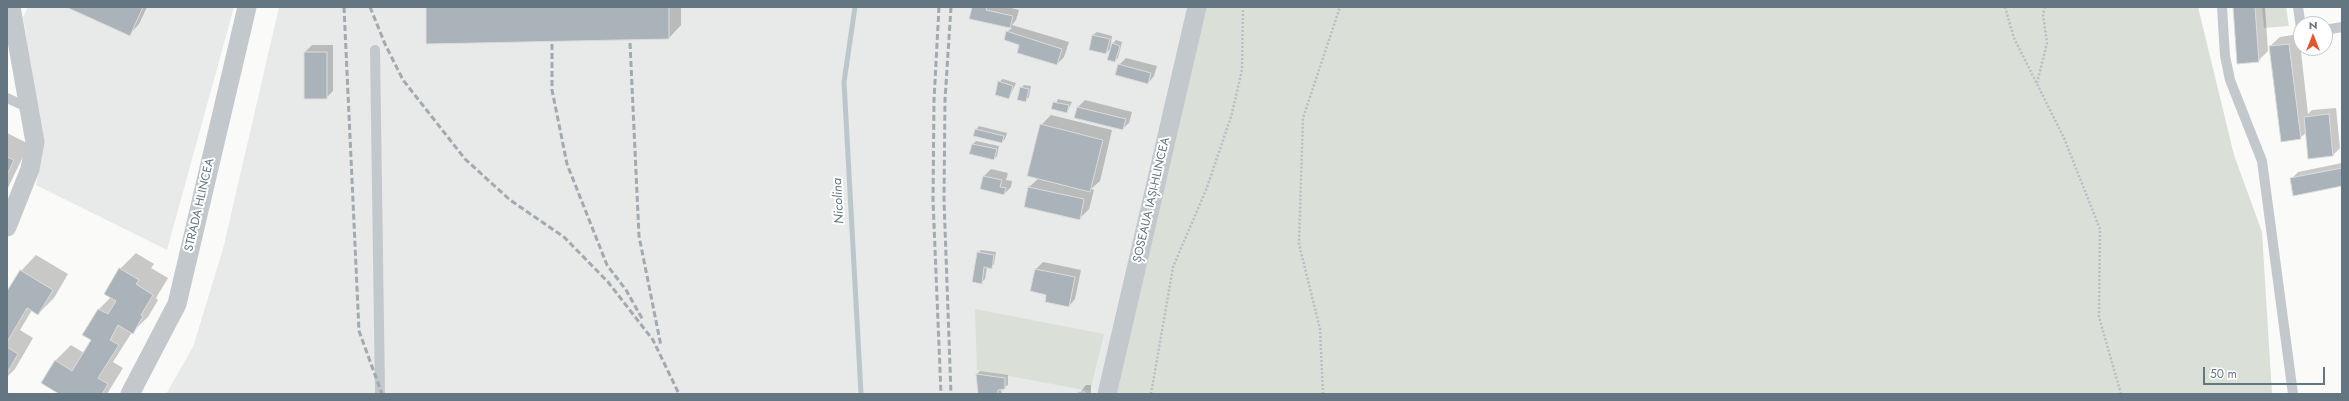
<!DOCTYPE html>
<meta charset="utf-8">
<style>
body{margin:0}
#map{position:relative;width:2349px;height:401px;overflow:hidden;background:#fafaf8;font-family:Jost,sans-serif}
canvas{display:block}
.frame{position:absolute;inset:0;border:8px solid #657683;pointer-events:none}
.north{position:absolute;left:2293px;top:16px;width:40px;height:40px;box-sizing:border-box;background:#fff;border:1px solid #c1c8cd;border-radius:50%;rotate:0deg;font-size:11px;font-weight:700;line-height:16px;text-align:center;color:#657683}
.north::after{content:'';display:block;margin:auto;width:14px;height:18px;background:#e4572e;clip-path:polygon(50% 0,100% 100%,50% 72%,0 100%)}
.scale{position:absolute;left:2203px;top:367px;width:122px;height:18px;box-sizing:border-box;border:2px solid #657683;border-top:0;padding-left:5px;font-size:12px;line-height:14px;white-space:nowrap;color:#657683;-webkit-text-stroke:3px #fff;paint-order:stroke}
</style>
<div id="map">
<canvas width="2349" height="401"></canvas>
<div class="frame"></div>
<div class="north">N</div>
<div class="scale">50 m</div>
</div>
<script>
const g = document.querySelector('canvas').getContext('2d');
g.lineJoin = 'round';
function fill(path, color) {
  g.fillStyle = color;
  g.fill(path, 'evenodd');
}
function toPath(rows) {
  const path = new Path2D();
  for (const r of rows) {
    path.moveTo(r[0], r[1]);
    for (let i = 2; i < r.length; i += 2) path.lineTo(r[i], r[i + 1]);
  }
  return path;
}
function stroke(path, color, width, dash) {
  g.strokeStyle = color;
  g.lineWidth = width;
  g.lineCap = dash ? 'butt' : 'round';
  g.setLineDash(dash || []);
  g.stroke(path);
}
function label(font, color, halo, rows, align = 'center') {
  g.font = font + ' Jost,sans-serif';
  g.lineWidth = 4;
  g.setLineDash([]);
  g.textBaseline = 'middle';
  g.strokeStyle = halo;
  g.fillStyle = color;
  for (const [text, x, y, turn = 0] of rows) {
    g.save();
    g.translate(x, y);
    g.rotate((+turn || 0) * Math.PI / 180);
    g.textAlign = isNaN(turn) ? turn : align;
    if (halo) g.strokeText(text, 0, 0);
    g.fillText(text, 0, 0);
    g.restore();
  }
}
fill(toPath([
 [28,7,234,7,167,250,36,185,43,142,23,17],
 [279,7,1200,7,1112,394,166,394,193,347,223,249]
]), '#e8e9e9');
fill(toPath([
 [1201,7,2198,7,2234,155,2262,232,2272,394,1112,394],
 [2262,7,2286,7,2289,26,2264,28],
 [975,309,1104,334,1090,391,977,370]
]), '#dadfd7');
fill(toPath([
 [68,7,147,7,139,24,130,34],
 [427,7,681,7,681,25,669,38],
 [973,7,1007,7,1019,10,1016,20,1012,25,1069,42,1064,57,1057,64,1020,45,1007,32,1012,28,970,18],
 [2234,7,2265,7,2268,51,2258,61],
 [1097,32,1112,36,1110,49,1106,53,1090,49,1093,35],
 [2299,34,2308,114,2312,110,2336,108,2340,148,2333,155,2307,132,2300,138,2270,46,2280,37],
 [1116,40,1122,42,1118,58,1114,61,1113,43],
 [312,45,333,45,333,91,326,98,305,52],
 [1126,58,1157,66,1154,76,1148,83,1119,65],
 [1003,79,1016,83,1009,98,999,82],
 [1024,85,1031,86,1029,97,1025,101,1021,88],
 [1058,99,1072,102,1067,112,1053,109],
 [1085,100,1132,112,1129,123,1122,129,1075,117,1078,107],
 [1051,115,1112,130,1100,181,1091,189,1094,190,1089,209,1079,219,1025,207,1029,187,1039,178,1041,125],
 [979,126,1007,133,1005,139,1002,142,976,130],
 [7,133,29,144,7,190],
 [976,141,999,146,997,156,994,159,973,144],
 [2342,163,2342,185,2291,179,2298,172],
 [991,169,1008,173,1006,180,1012,181,1011,187,1004,194,981,188,984,176],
 [981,250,996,252,994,264,991,268,987,267,985,279,981,283,978,253],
 [136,253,154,264,151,268,168,278,156,298,158,300,148,317,132,332,113,362,123,368,107,394,61,394,55,361,71,345,84,353,92,340,84,334,99,309,111,297,120,269],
 [36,255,68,274,54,298,38,314,32,310,20,330,33,338,15,369,7,377,7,293,21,271],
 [1043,262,1081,270,1075,299,1069,306,1047,294,1032,290,1036,269],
 [980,371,1008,375,1008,385,1001,389,1002,394,979,394,977,374],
 [1086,385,1091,385,1091,394,1079,394]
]), '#0003');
stroke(toPath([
 [855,7,844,82,861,394]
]), '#bbc7cb', 5);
const building = toPath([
 [66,7,143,7,130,36,66,7],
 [426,7,669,7,669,39,426,44,426,7],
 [972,7,987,7,986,10,1013,16,1010,28,969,19,972,7],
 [2233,7,2255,7,2259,62,2237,64,2233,7],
 [1006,31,1062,49,1057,65,1017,53,1019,45,1004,40,1006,31],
 [1092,35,1110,39,1106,54,1089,50,1092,35],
 [1112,43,1120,46,1115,62,1107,60,1112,43],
 [2289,44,2301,139,2281,142,2269,46,2289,44],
 [304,52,327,52,327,99,304,99,304,52],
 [1118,64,1151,73,1148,84,1115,75,1118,64],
 [998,81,1013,86,1009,99,995,95,998,81],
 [1020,87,1029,89,1026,102,1017,100,1020,87],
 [1053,102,1069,105,1067,113,1051,109,1053,102],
 [1077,107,1126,119,1123,130,1074,118,1077,107],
 [2329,114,2333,156,2308,159,2304,117,2329,114],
 [1040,124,1103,140,1090,192,1027,176,1040,124],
 [975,129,1004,136,1002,143,973,136,975,129],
 [972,144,997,149,994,160,969,154,972,144],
 [7,157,14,160,7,175,7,157],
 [2342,168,2342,186,2293,196,2290,178,2342,168],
 [983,176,1002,180,1000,187,1006,188,1004,195,980,189,983,176],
 [1028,187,1084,199,1080,220,1024,207,1028,187],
 [977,252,994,255,992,269,984,267,982,284,972,282,977,252],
 [119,268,139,280,136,284,153,295,141,315,143,316,133,334,118,325,110,340,119,345,98,378,108,384,102,394,59,394,41,383,55,360,72,371,91,340,82,335,98,309,108,314,116,301,104,294,119,268],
 [1035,269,1075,277,1069,307,1045,302,1046,295,1030,291,1035,269],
 [20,270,53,290,38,315,27,308,7,342,7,291,20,270],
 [7,347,18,354,7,373,7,347],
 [976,374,1005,378,1005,389,998,390,998,394,978,394,976,374],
 [1078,392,1085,392,1085,394,1078,394,1078,392]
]);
fill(building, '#aab3b9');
stroke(building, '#dcdcda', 1);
stroke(toPath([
 [2005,7,2014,38,2064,138,2100,229,2099,317,2121,394],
 [2037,83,2047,43,2043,14,2045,7],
 [1151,394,1173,267,1206,190,1231,117,1242,70,1243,7],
 [1323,394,1320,329,1299,244,1303,118,1340,7]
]), '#bbbfc2', 2.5, [2, 2]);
stroke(toPath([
 [2222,7,2225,56,2230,80,2262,161,2293,394],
 [2298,7,2301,28],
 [2325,30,2342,27],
 [375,50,380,394],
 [7,98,29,108]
]), '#c3c8cc', 10);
stroke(toPath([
 [7,227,30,169,35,142,11,7],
 [130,394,177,304,247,7],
 [1107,394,1197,7]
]), '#c3c8cc', 19);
stroke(toPath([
 [344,7,359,331,382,394],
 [370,7,385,44,403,80,465,159,510,200,564,237,608,282,653,340,679,394],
 [939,7,934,100,933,200,941,394],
 [951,7,945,100,944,200,951,394],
 [630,43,639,236,661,346],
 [552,44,552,90,567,164,607,265,626,290,643,320]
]), '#a2aab0', 3, [6, 3]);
label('12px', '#657683', '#fff', [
 ["ȘOSEAUA IAȘI-HLINCEA",1152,200,-77],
 ["STRADA HLINCEA",200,205,-77]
]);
label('italic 13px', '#60757c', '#fff', [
 ["Nicolina",839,201,-93]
]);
</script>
